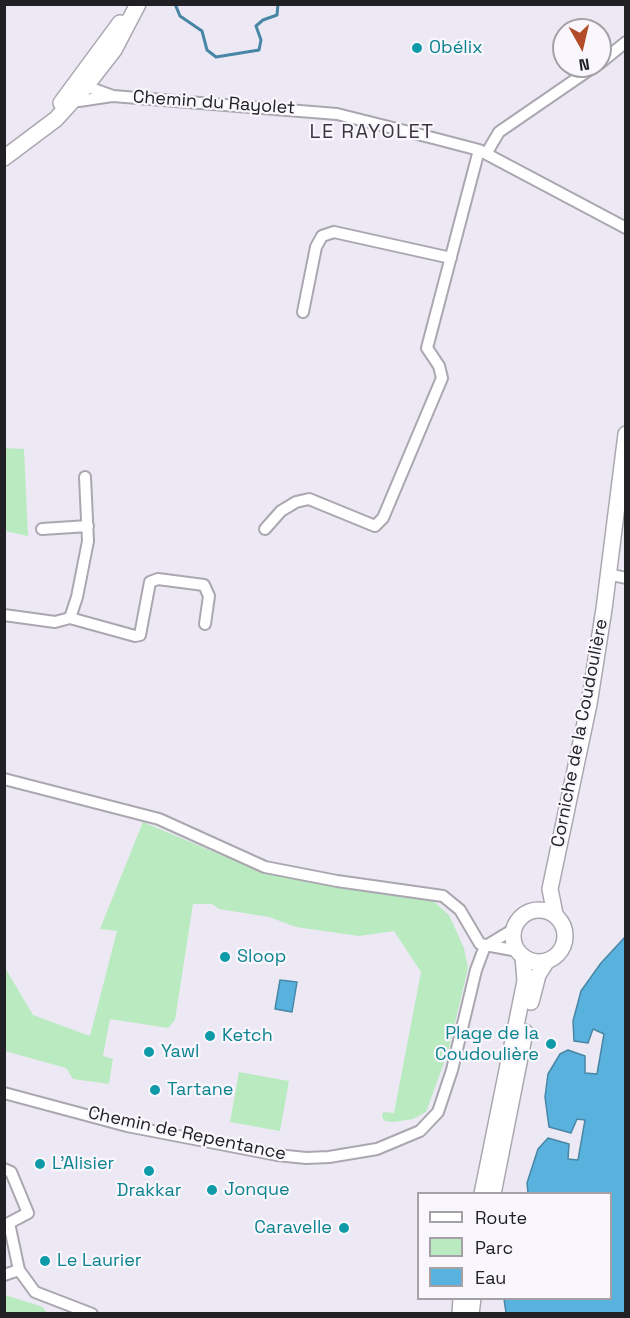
<!DOCTYPE html>
<meta charset="utf-8">
<style>
body{margin:0}
#map{position:relative;width:630px;height:1318px;overflow:hidden;background:#ece9f4;font-family:"Space Grotesk",sans-serif}
canvas{display:block}
.frame{position:absolute;inset:0;border:6px solid #212024;pointer-events:none}
.legend{position:absolute;left:417px;top:1192px;width:195px;height:108px;box-sizing:border-box;background:#f9f7fd;border:2px solid #a3a1a6;margin:0;padding:8px 10px;list-style:none;font-size:18px;color:#212024}
.legend li{display:flex;align-items:center;gap:12px;height:30px}
.legend b{width:30px;border:2px solid #a3a1a6}
.north{position:absolute;left:552px;top:18px;width:60px;height:60px;box-sizing:border-box;background:#f9f7fd;border:2px solid #a3a1a6;border-radius:50%;rotate:172deg;font-size:16px;font-weight:700;line-height:24px;text-align:center;color:#212024}
.north::after{content:'';display:block;margin:auto;width:21px;height:27px;background:#b24b27;clip-path:polygon(50% 0,100% 100%,50% 72%,0 100%)}
</style>
<div id="map">
<canvas width="630" height="1318"></canvas>
<div class="frame"></div>
<ul class="legend">
<li><b style="height:8px;background:#fff"></b>Route</li>
<li><b style="height:16px;background:#baeac0"></b>Parc</li>
<li><b style="height:16px;background:#59b1dd"></b>Eau</li>
</ul>
<div class="north">N</div>
</div>
<script>
const g = document.querySelector('canvas').getContext('2d');
g.lineJoin = 'round';
function fill(path, color) {
  g.fillStyle = color;
  g.fill(path, 'evenodd');
}
function toPath(rows) {
  const path = new Path2D();
  for (const r of rows) {
    if (r.length === 3) {
      path.moveTo(r[0] + r[2], r[1]);
      path.arc(r[0], r[1], r[2], 0, 2 * Math.PI);
      continue;
    }
    path.moveTo(r[0], r[1]);
    for (let i = 2; i < r.length; i += 2) path.lineTo(r[i], r[i + 1]);
  }
  return path;
}
function stroke(path, color, width, dash) {
  g.strokeStyle = color;
  g.lineWidth = width;
  g.lineCap = dash ? 'butt' : 'round';
  g.setLineDash(dash || []);
  g.stroke(path);
}
function label(font, color, halo, rows, align = 'center') {
  g.font = font + ' "Space Grotesk",sans-serif';
  g.lineWidth = 4.5;
  g.setLineDash([]);
  g.textBaseline = 'middle';
  g.strokeStyle = halo;
  g.fillStyle = color;
  for (const [text, x, y, turn = 0] of rows) {
    g.save();
    g.translate(x, y);
    g.rotate((+turn || 0) * Math.PI / 180);
    g.textAlign = isNaN(turn) ? turn : align;
    if (halo) g.strokeText(text, 0, 0);
    g.fillText(text, 0, 0);
    g.restore();
  }
}
fill(toPath([
 [4,448,24,449,28,536,5,531],
 [143,822,259,871,415,896,432,900,449,915,464,948,468,968,448,1052,426,1112,413,1119,394,1122,385,1121,382,1117,383,1112,394,1113,421,972,394,931,359,936,296,927,269,917,219,909,212,904,193,904,175,1020,168,1028,110,1019,103,1056,113,1059,109,1084,73,1079,66,1068,5,1051,4,966,33,1015,90,1036,117,931,100,929],
 [239,1072,289,1081,280,1131,230,1122],
 [5,1295,43,1307,47,1313,5,1313]
]), '#baeac0');
const water = toPath([
 [625,937,625,1313,506,1313,504,1299,610,1298,610,1194,528,1193,527,1183,538,1149,548,1138,569,1144,568,1159,578,1160,585,1120,577,1119,571,1133,549,1127,545,1097,548,1074,560,1054,568,1050,585,1056,585,1073,597,1074,604,1034,593,1029,588,1043,574,1041,573,1021,581,991,601,963,625,937],
 [280,980,297,982,292,1012,275,1009,280,980]
]);
fill(water, '#59b1dd');
stroke(water, '#4886a6', 1.5);
stroke(toPath([
 [175,4,180,16,202,31,207,50,216,57,259,50,261,40,256,26,263,20,277,15,278,4]
]), '#4886a6', 3);
const street = toPath([
 [600,63,626,42],
 [80,84,113,96,337,114,437,139,479,150,626,228],
 [75,92,79,101,112,96],
 [486,154,499,132,595,66],
 [303,312,316,247,322,236,334,232,451,258],
 [42,529,88,526],
 [265,529,281,511,296,502,309,499,375,526,383,518,442,378,439,366,427,348,479,150],
 [608,574,626,578],
 [4,615,55,622,70,618,77,597,88,541,85,477],
 [70,618,135,636,140,635,150,582,158,579,204,585,209,596,205,624],
 [4,779,159,819,265,867,337,881,443,896,460,910,480,944,518,951],
 [486,946,514,929],
 [4,1093,127,1126,277,1155,306,1158,329,1157,377,1149,420,1131,438,1112,452,1070,476,970,485,946],
 [4,1169,11,1172,28,1213,9,1223,19,1270,35,1292,92,1314],
 [4,1275,19,1270]
]);
const secondary = toPath([
 [61,103,120,23],
 [4,158,56,119,86,86,114,50,138,4],
 [539,936,26],
 [555,914,550,889,589,704,604,609,626,434],
 [531,1002,538,975,547,961],
 [482,1194,525,981,523,956],
 [493,1194,525,1032],
 [460,1314,461,1298],
 [471,1314,473,1298]
]);
stroke(street, '#aaa7b1', 14);
stroke(secondary, '#aaa7b1', 18);
stroke(street, '#fff', 10);
stroke(secondary, '#fff', 15);
for (const [x, y, r, color] of [
 [417,48,6,"#0f9aa8"],
 [225,957,6,"#0f9aa8"],
 [210,1036,6,"#0f9aa8"],
 [551,1044,6,"#0f9aa8"],
 [149,1052,6,"#0f9aa8"],
 [155,1090,6,"#0f9aa8"],
 [40,1164,6,"#0f9aa8"],
 [149,1171,6,"#0f9aa8"],
 [212,1190,6,"#0f9aa8"],
 [344,1228,6,"#0f9aa8"],
 [45,1261,6,"#0f9aa8"]
]) {
  const dot = new Path2D();
  dot.arc(x, y, r, 0, 2 * Math.PI);
  g.fillStyle = color;
  g.fill(dot);
  stroke(dot, '#f9f7fd', 2);
}
label('18px', '#0d838f', '#f9f7fd', [
 ["Obélix",429,48],
 ["Sloop",237,957],
 ["Plage de la",539,1034,"right"],
 ["Coudoulière",539,1055,"right"],
 ["Ketch",222,1036],
 ["Yawl",161,1052],
 ["Tartane",167,1090],
 ["L'Alisier",52,1164],
 ["Jonque",224,1190],
 ["Drakkar",149,1191,"center"],
 ["Caravelle",332,1228,"right"],
 ["Le Laurier",57,1261]
], 'left');
label('18px', '#212024', '#f9f7fd', [
 ["Chemin du Rayolet",214,103,4],
 ["Corniche de la Coudoulière",580,733,-79],
 ["Chemin de Repentance",187,1134,12]
]);
g.letterSpacing = '1.5px';
label('20px', '#3a3740', '#f9f7fd', [
 ["LE RAYOLET",372,133]
]);
g.letterSpacing = '0px';
</script>
